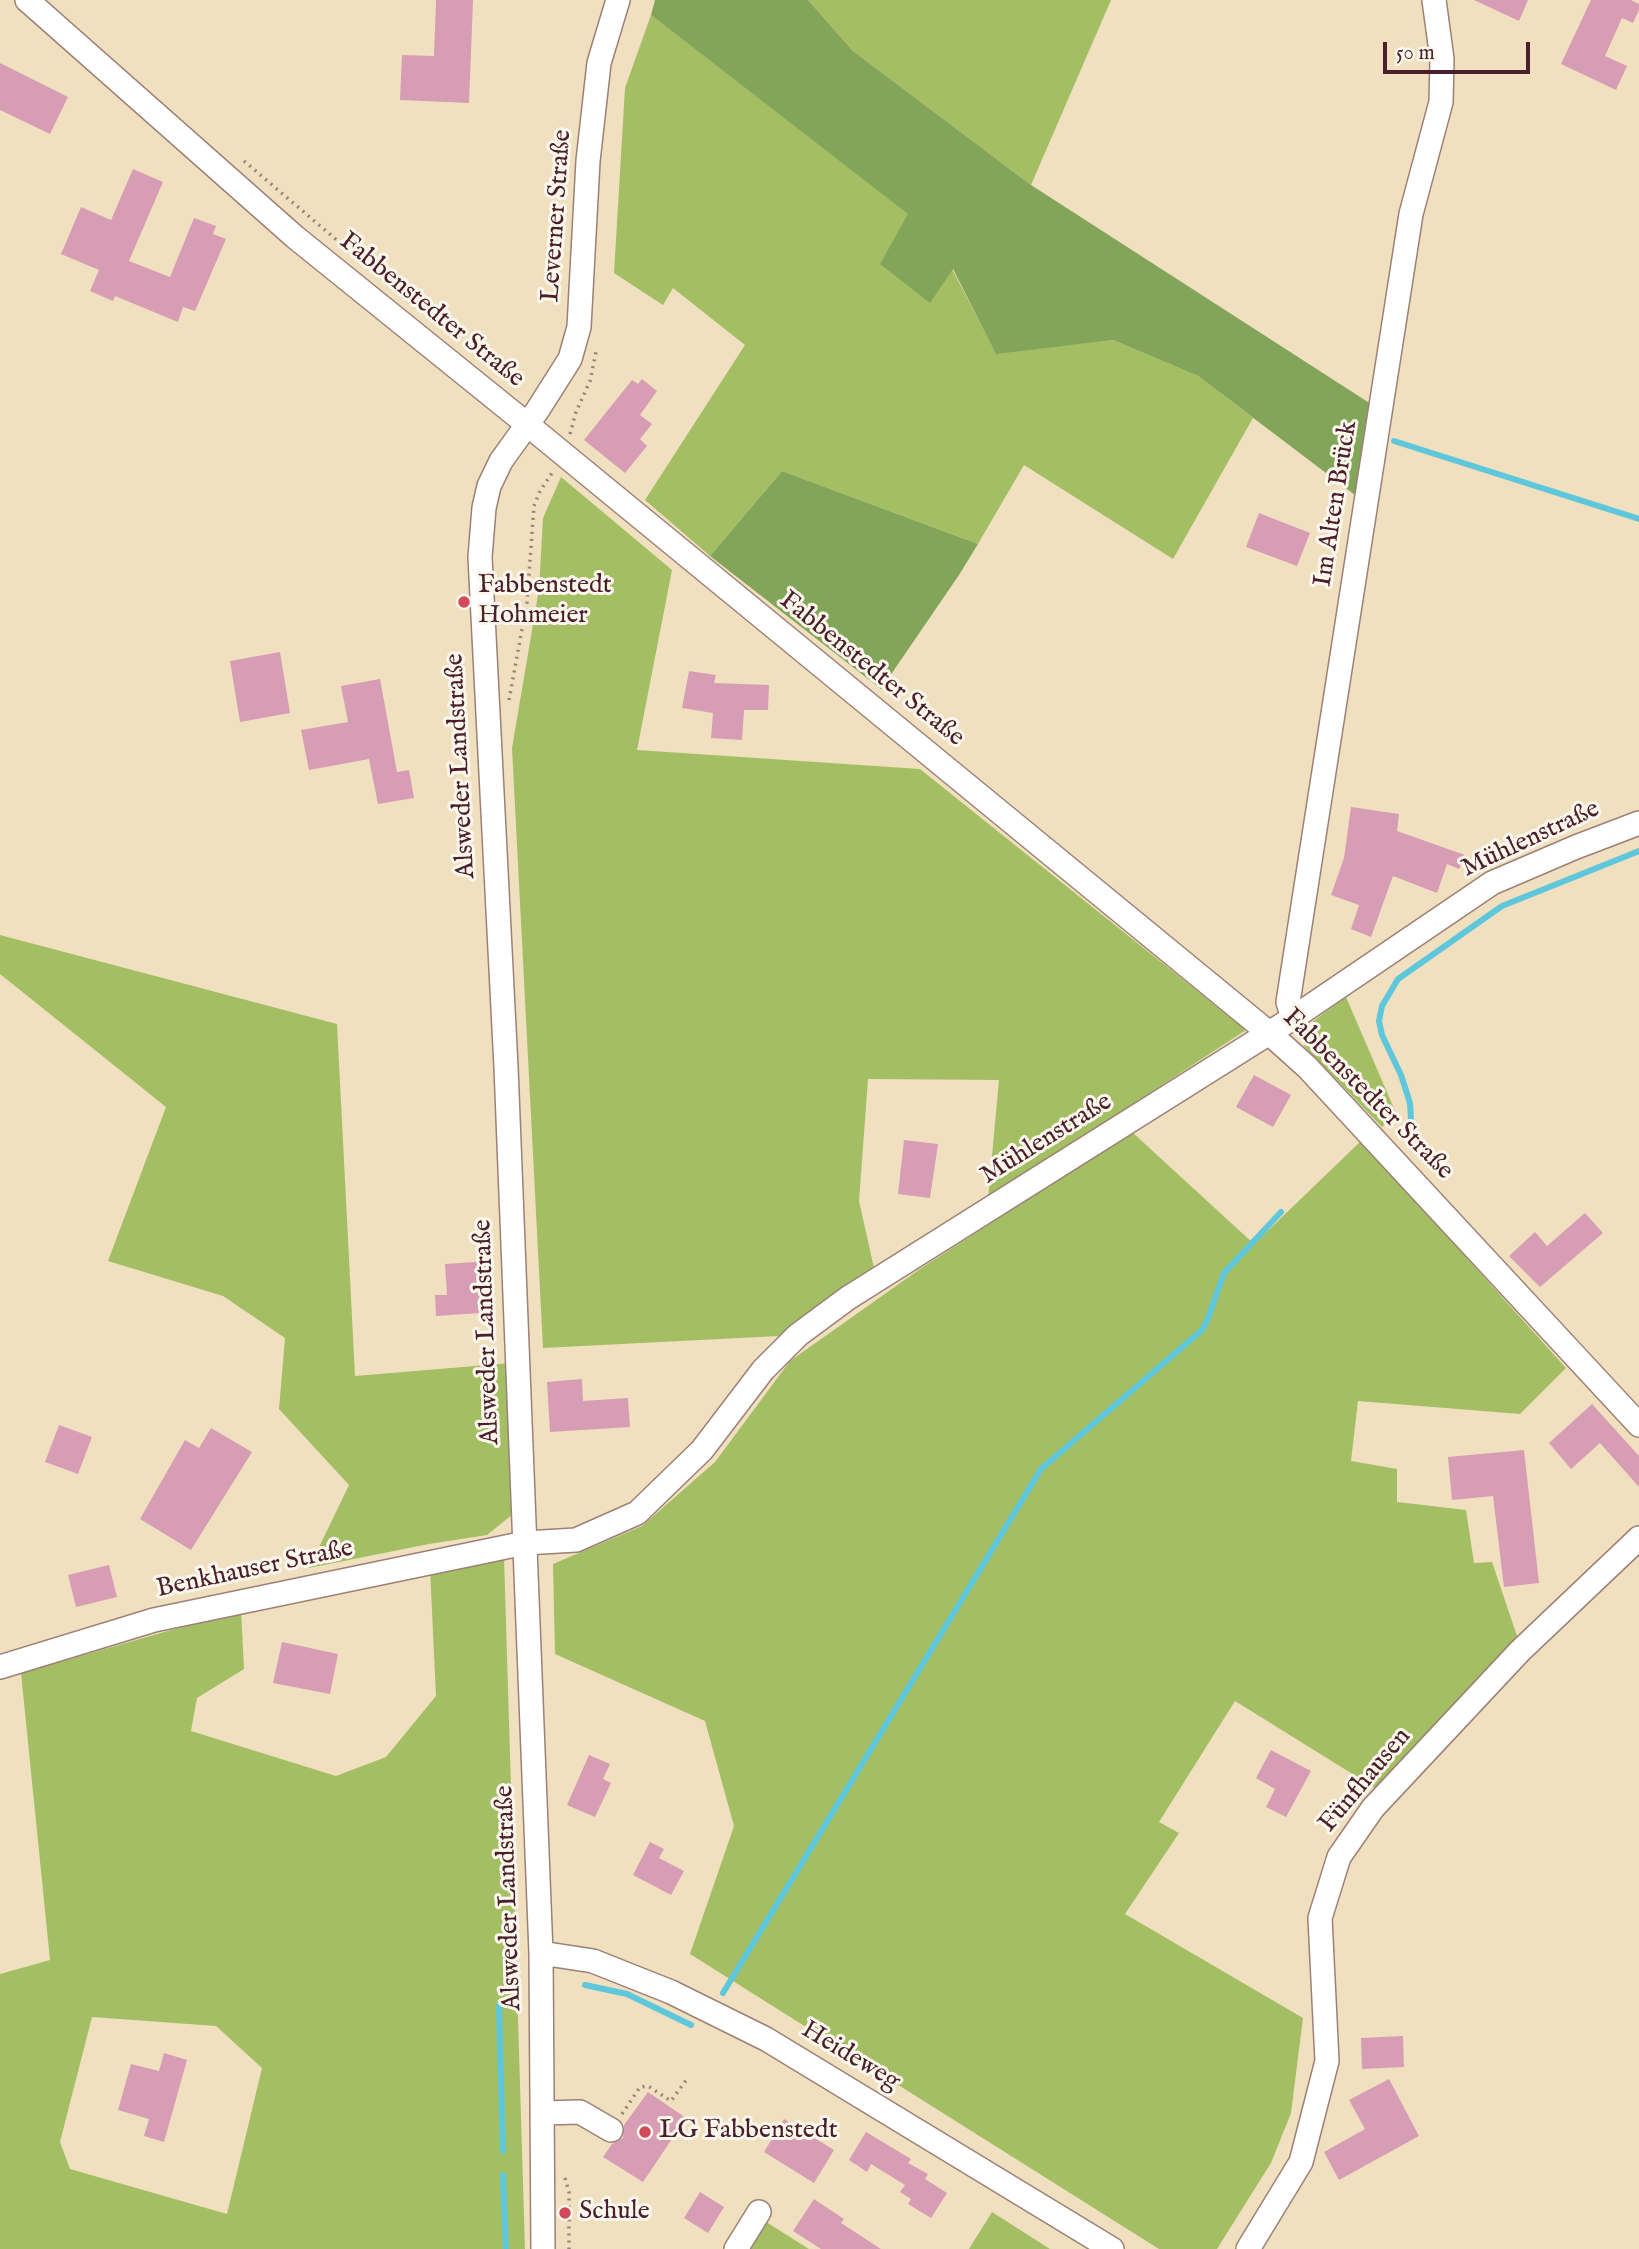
<!DOCTYPE html>
<meta charset="utf-8">
<style>
body{margin:0}
#map{position:relative;width:1639px;height:2249px;overflow:hidden;background:#f0e0c0;font-family:"IM FELL English",serif}
canvas{display:block}
.scale{position:absolute;left:1383px;top:42px;width:147px;height:32px;box-sizing:border-box;border:4px solid #4a1f2b;border-top:0;padding-left:9px;font-size:21px;line-height:24px;white-space:nowrap;color:#4a1f2b;-webkit-text-stroke:5px #fbf7ec;paint-order:stroke}
</style>
<div id="map">
<canvas width="1639" height="2249"></canvas>
<div class="scale">50 m</div>
</div>
<script>
const g = document.querySelector('canvas').getContext('2d');
g.lineJoin = 'round';
function fill(path, color) {
  g.fillStyle = color;
  g.fill(path, 'evenodd');
}
function toPath(rows) {
  const path = new Path2D();
  for (const r of rows) {
    path.moveTo(r[0], r[1]);
    for (let i = 2; i < r.length; i += 2) path.lineTo(r[i], r[i + 1]);
  }
  return path;
}
function stroke(path, color, width, dash) {
  g.strokeStyle = color;
  g.lineWidth = width;
  g.lineCap = dash ? 'butt' : 'round';
  g.setLineDash(dash || []);
  g.stroke(path);
}
function label(font, color, halo, rows, align = 'center') {
  g.font = font + ' "IM FELL English",serif';
  g.lineWidth = 6;
  g.setLineDash([]);
  g.textBaseline = 'middle';
  g.strokeStyle = halo;
  g.fillStyle = color;
  for (const [text, x, y, turn = 0] of rows) {
    g.save();
    g.translate(x, y);
    g.rotate((+turn || 0) * Math.PI / 180);
    g.textAlign = isNaN(turn) ? turn : align;
    if (halo) g.strokeText(text, 0, 0);
    g.fillText(text, 0, 0);
    g.restore();
  }
}
fill(toPath([
 [808,0,1111,0,1031,185,853,51],
 [651,15,909,214,952,269,996,353,1113,340,1198,376,1253,418,1173,559,1024,465,978,544,782,471,710,556,645,500,745,345,673,288,663,305,614,273,625,88],
 [561,477,672,570,637,750,920,769,1246,1030,988,1199,999,1080,868,1079,859,1201,874,1268,779,1336,543,1348,512,748,539,589,543,518],
 [0,935,337,1024,355,1376,511,1363,513,1514,487,1535,429,1544,309,1568,349,1485,279,1409,285,1338,223,1296,108,1261,166,1107,0,974],
 [1346,997,1396,1113,1382,1127,1304,1046,1312,1022],
 [1132,1132,1254,1244,1361,1141,1566,1368,1520,1414,1358,1401,1351,1461,1397,1469,1397,1502,1466,1510,1474,1563,1492,1562,1519,1642,1375,1788,1235,1701,1159,1822,1179,1833,1125,1914,1303,2018,1291,2113,1271,2163,1217,2249,1159,2249,690,1954,734,1826,705,1721,555,1654,553,1564,642,1526,715,1462,790,1361,920,1269],
 [504,1557,525,2249,0,2249,0,1974,50,1960,21,1673,241,1610,244,1669,197,1698,191,1731,336,1776,386,1757,436,1696,430,1569],
 [92,2017,216,2026,262,2068,227,2214,70,2169,60,2142],
 [992,2212,1050,2249,969,2249],
 [763,2220,809,2249,744,2249]
]), '#a4be64');
fill(toPath([
 [655,0,808,0,853,51,1031,185,1371,404,1355,495,1198,376,1113,340,996,354,953,269,930,303,880,264,908,214,651,15],
 [782,471,978,544,959,575,881,689,710,556]
]), '#83a55a');
stroke(toPath([
 [1394,441,1639,519],
 [1404,1135,1411,1120,1410,1103,1401,1075,1382,1035,1379,1021,1382,1006,1398,979,1502,906,1639,851],
 [585,1985,627,1994,691,2025],
 [723,1993,1041,1469,1202,1330,1207,1321,1224,1273,1281,1212],
 [499,2006,503,2151],
 [503,2175,506,2249]
]), '#5fc7db', 6);
fill(toPath([
 [436,0,473,0,469,103,400,100,402,55,434,56],
 [1474,0,1528,0,1519,21],
 [1591,0,1631,0,1639,4,1639,10,1633,23,1622,18,1605,56,1627,66,1616,90,1561,64],
 [0,63,68,97,50,134,0,110],
 [133,169,163,182,129,261,170,277,194,218,216,226,213,234,226,239,195,311,183,307,178,322,115,296,113,301,90,291,99,270,61,254,81,207,111,220],
 [642,379,657,391,640,415,652,424,640,439,647,446,625,473,584,440,632,380,638,384],
 [1259,513,1310,533,1297,566,1246,547],
 [280,652,290,713,240,722,230,661],
 [689,671,716,675,714,683,769,685,768,710,744,710,742,740,711,738,713,713,682,708],
 [380,679,397,772,409,770,414,798,378,804,369,759,309,770,301,730,348,722,341,686],
 [1351,807,1399,814,1397,831,1465,855,1459,869,1447,864,1437,893,1393,876,1371,937,1351,929,1359,905,1331,895,1344,858],
 [1254,1075,1291,1095,1273,1127,1236,1107],
 [904,1140,938,1144,930,1198,898,1194],
 [1585,1213,1603,1233,1540,1287,1509,1256,1535,1232,1547,1246],
 [490,1261,494,1312,436,1316,435,1295,447,1295,445,1264],
 [582,1379,583,1401,628,1398,630,1427,550,1432,547,1382],
 [1592,1404,1639,1456,1639,1487,1600,1443,1571,1469,1549,1443],
 [59,1425,92,1437,78,1474,45,1462],
 [211,1428,252,1452,191,1550,140,1519,185,1440,199,1448],
 [1524,1450,1539,1583,1504,1587,1493,1496,1452,1500,1448,1457],
 [109,1565,117,1597,76,1607,68,1575],
 [282,1642,338,1654,330,1694,273,1683],
 [1271,1750,1311,1771,1286,1817,1266,1807,1275,1789,1256,1778],
 [589,1755,610,1764,603,1779,611,1783,595,1817,567,1805],
 [650,1842,664,1849,659,1858,684,1871,671,1895,633,1875],
 [1403,2036,1404,2067,1362,2069,1361,2038],
 [164,2053,187,2060,164,2142,144,2136,149,2119,118,2110,131,2064,159,2071],
 [1389,2079,1419,2136,1339,2180,1324,2152,1365,2129,1349,2100],
 [648,2092,686,2118,643,2182,603,2157,612,2144,623,2138,624,2125],
 [784,2119,834,2150,814,2183,764,2152],
 [866,2132,911,2159,908,2163,928,2174,925,2179,947,2193,931,2218,908,2204,911,2199,900,2192,905,2185,871,2164,867,2172,849,2160],
 [700,2192,724,2207,708,2233,684,2218],
 [814,2199,844,2219,841,2223,881,2249,821,2249,793,2231]
]), '#d69db5');
const minor = toPath([
 [27,0,295,237,528,425,1269,1033,1307,1067,1639,1425],
 [1293,1018,1288,1002,1411,214,1441,102,1442,59,1434,0],
 [0,1667,154,1620,525,1543,576,1540,637,1513,702,1450,763,1370,798,1335,848,1298,1293,1018,1492,883,1576,847,1639,823],
 [541,1953,593,1961,671,1992,766,2039,1112,2249],
 [542,2113,580,2112,611,2130],
 [543,2249,541,1953,506,1067,480,557,484,508,489,486,501,461,537,411,570,359,579,327,588,161,599,63,618,0],
 [736,2249,759,2212],
 [1248,2249,1301,2162,1327,2061,1320,1918,1339,1857,1373,1808,1520,1651,1639,1538]
]);
stroke(minor, '#9d8076', 26);
stroke(toPath([
 [244,161,366,265],
 [570,434,576,412,590,381,596,352],
 [509,700,527,602,534,506,540,491,552,473],
 [622,2114,640,2087,648,2086,671,2101,687,2079],
 [565,2178,569,2192,569,2249]
]), '#9d8076', 3.5, [2, 5]);
stroke(minor, '#fff', 23);
for (const [x, y, r, color] of [
 [464,602,7,"#d1495b"],
 [645,2132,7,"#d1495b"],
 [565,2213,7,"#d1495b"]
]) {
  const dot = new Path2D();
  dot.arc(x, y, r, 0, 2 * Math.PI);
  g.fillStyle = color;
  g.fill(dot);
  stroke(dot, '#fbf7ec', 2.5);
}
label('26px', '#4a1f2b', '#fbf7ec', [
 ["Leverner Straße",558,216,-86],
 ["Fabbenstedter Straße",431,311,39],
 ["Im Alten Brück",1337,504,-81],
 ["Fabbenstedter Straße",871,670,39],
 ["Alsweder Landstraße",462,766,-93],
 ["Mühlenstraße",1531,840,-25],
 ["Fabbenstedter Straße",1367,1095,45],
 ["Mühlenstraße",1047,1140,-32],
 ["Alsweder Landstraße",488,1332,-92],
 ["Benkhauser Straße",255,1570,-12],
 ["Fünfhausen",1366,1781,-50],
 ["Alsweder Landstraße",510,1898,-92],
 ["Heideweg",850,2057,31]
]);
label('26px', '#4a1f2b', '#fbf7ec', [
 ["Fabbenstedt",478,587],
 ["Hohmeier",478,617],
 ["LG Fabbenstedt",659,2132],
 ["Schule",579,2213]
], 'left');
</script>
